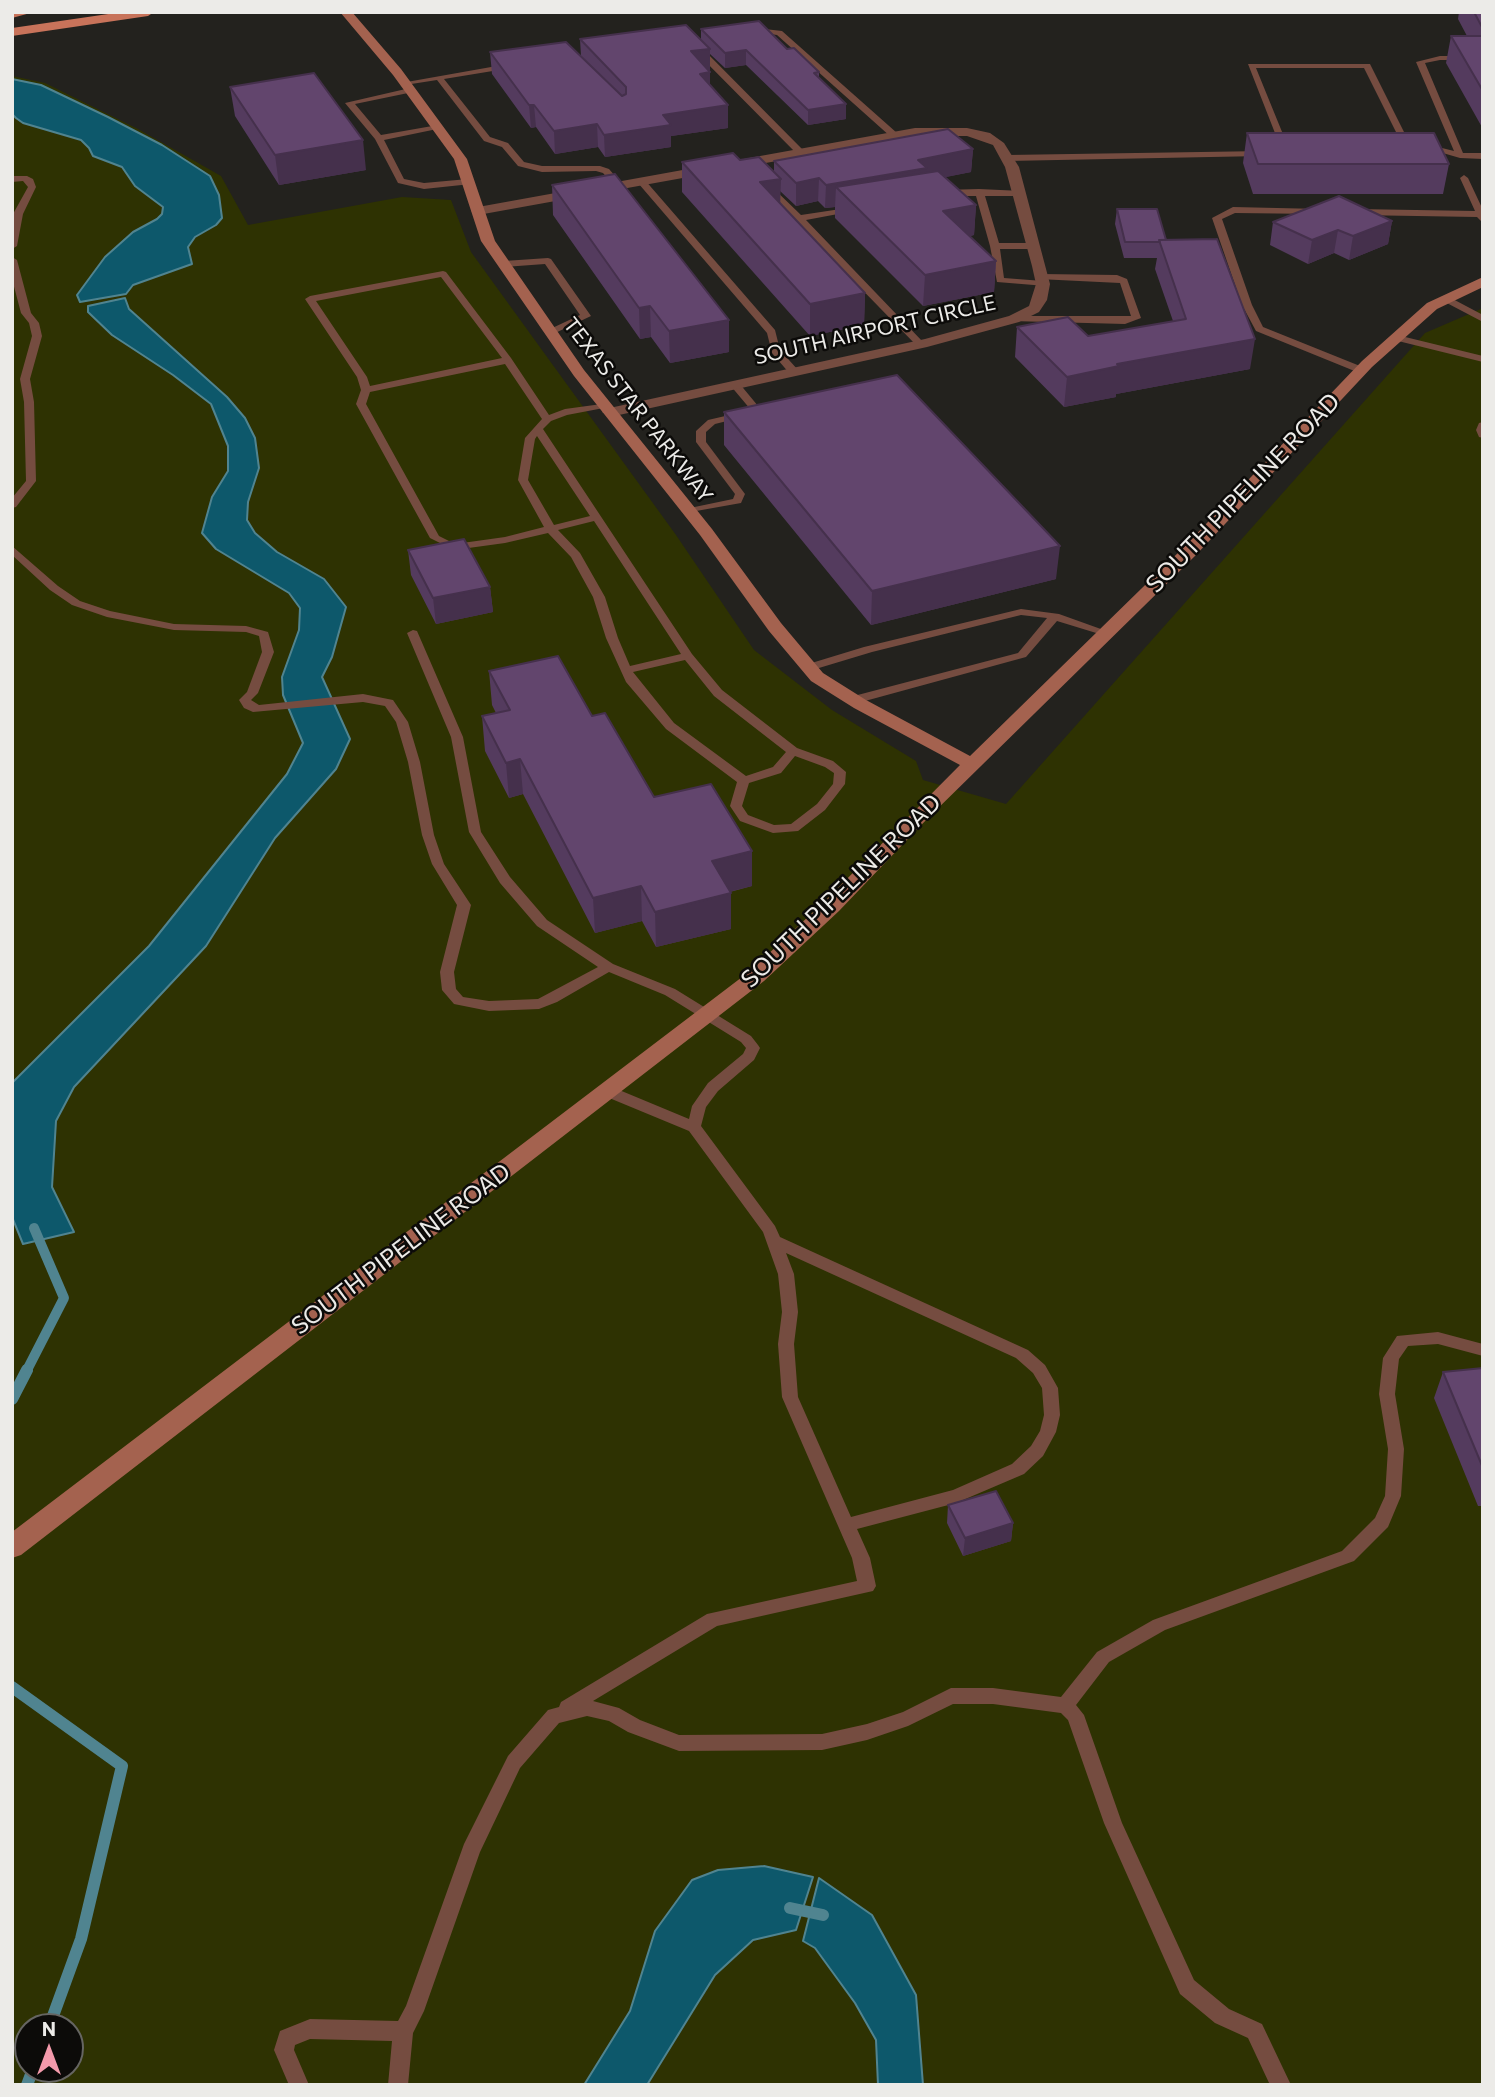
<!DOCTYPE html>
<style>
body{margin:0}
#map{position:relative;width:1495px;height:2097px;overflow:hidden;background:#23221e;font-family:Commissioner,sans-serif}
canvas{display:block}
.frame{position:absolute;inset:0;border:14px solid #ecebe8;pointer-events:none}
.north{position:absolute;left:14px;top:2013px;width:70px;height:70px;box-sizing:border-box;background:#0c0b09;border:2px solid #666562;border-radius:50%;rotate:0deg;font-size:19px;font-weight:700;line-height:28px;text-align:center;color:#ecebe8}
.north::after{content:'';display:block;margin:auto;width:24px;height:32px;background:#f39aab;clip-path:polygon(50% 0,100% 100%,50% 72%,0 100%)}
</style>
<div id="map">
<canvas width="1495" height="2097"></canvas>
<div class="frame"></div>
<div class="north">N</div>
</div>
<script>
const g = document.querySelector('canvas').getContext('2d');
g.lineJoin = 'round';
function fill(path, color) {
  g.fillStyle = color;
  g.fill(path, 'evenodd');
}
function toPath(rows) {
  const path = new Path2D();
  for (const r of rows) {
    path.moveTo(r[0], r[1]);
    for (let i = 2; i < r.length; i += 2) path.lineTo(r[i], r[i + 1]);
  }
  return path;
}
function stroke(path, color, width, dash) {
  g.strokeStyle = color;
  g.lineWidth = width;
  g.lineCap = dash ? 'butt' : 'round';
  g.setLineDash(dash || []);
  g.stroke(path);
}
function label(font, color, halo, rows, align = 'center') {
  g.font = font + ' Commissioner,sans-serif';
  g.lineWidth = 5;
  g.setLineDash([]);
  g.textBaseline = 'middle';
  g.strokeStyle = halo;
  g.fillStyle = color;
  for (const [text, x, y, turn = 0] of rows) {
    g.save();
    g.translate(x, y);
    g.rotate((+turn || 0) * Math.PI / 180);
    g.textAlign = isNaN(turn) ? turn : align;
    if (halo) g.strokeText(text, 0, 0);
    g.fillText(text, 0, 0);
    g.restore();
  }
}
fill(toPath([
 [12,76,45,83,138,129,221,176,248,225,402,197,451,200,471,252,676,535,754,650,832,710,916,761,923,780,1006,804,1425,333,1483,308,1483,2085,12,2085],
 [28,2027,70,2027,70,2069,28,2069]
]), '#2e3202');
const water = toPath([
 [12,79,41,85,108,117,162,145,210,176,219,195,222,218,216,225,195,237,188,247,192,264,133,285,126,294,80,302,77,295,105,257,133,232,157,219,162,214,163,207,135,186,122,167,93,156,89,148,81,140,23,123,16,118,12,114,12,79],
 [125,298,129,309,227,397,245,418,255,438,259,468,248,502,247,520,255,533,277,552,324,579,346,607,332,657,322,677,350,739,336,769,275,838,206,946,74,1087,56,1121,52,1187,74,1232,23,1244,12,1217,12,1083,149,946,287,774,303,743,283,695,282,677,299,630,300,608,289,593,216,549,202,533,212,497,228,471,228,446,211,404,173,375,112,335,88,312,88,306,125,298],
 [764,1866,813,1877,796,1930,753,1940,715,1975,647,2085,584,2085,630,2011,655,1931,692,1880,718,1870,764,1866],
 [819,1878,872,1915,916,1995,923,2085,878,2085,876,2040,855,2003,815,1948,803,1941,819,1878]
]);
fill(water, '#0d586b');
stroke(water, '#508490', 2);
stroke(toPath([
 [26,1372,64,1298,34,1228]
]), '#508490', 10);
stroke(toPath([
 [12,1399,27,1370],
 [12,1687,122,1766,81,1939,49,2027],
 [790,1908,823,1915],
 [27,2085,33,2069]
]), '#508490', 12);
fill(toPath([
 [747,27,782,31,897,133,897,137,891,137,777,35,747,31,747,27],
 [696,48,702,48,803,150,803,154,797,154,696,52,696,48],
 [1440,56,1483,56,1483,60,1440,60,1425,63,1463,153,1483,153,1483,159,1460,158,1422,147,1426,144,1454,151,1416,62,1440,56],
 [508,64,511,64,511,68,444,79,490,137,508,143,524,162,542,166,600,166,609,169,622,184,622,188,616,188,603,173,596,171,542,172,518,166,502,147,484,141,437,80,405,85,401,83,508,64],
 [1248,64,1370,64,1412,148,1408,151,1404,148,1364,68,1256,68,1289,149,1282,151,1248,64],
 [410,88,413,88,413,92,355,104,381,135,438,125,442,128,384,140,404,179,424,183,468,179,471,180,471,184,424,189,398,183,375,139,345,103,410,88],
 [1265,151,1266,153,1262,156,1007,161,1003,158,1007,155,1265,151],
 [1464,175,1468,178,1483,210,1483,223,1477,217,1356,215,1352,212,1356,209,1475,211,1460,178,1464,175],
 [12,176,27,176,33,179,36,187,23,214,17,246,12,249,13,214,28,187,23,181,12,182,12,176],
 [638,179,644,179,775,330,780,350,798,370,798,374,790,374,772,353,767,333,638,183,638,179],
 [764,185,770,185,801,215,854,207,854,211,806,220,923,342,923,346,917,346,764,189,764,185],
 [979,189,1022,191,1022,195,1019,196,985,196,999,243,1034,243,1039,246,1034,249,1000,249,1004,278,1043,281,1046,282,1046,286,997,282,990,246,976,196,944,196,940,193,944,190,979,189],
 [1233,207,1321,209,1322,211,1318,214,1235,213,1222,219,1252,305,1263,327,1365,368,1365,372,1357,372,1256,331,1242,305,1212,218,1233,207],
 [12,257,17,260,31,313,39,323,42,336,30,379,34,402,36,481,16,507,12,508,12,498,26,481,24,402,20,379,32,336,29,323,21,313,12,279,12,257],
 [548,258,551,259,591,316,551,335,548,334,548,330,580,315,545,264,504,267,499,264,504,261,548,258],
 [443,271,446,272,511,358,549,415,565,409,609,403,609,407,567,415,551,421,543,429,692,654,722,690,797,748,833,761,846,772,845,784,825,810,798,831,773,833,740,821,730,806,737,782,666,729,626,682,606,638,593,597,571,557,548,533,505,543,454,550,430,538,356,404,361,390,357,377,305,299,310,296,443,271],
 [441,277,502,358,370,386,367,377,316,301,441,277],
 [505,364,542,419,525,438,518,480,544,527,505,537,455,544,439,536,366,404,370,392,505,364],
 [537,436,590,516,554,525,528,480,535,439,537,436],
 [594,521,681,654,630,666,618,638,605,597,580,553,558,530,594,521],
 [685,660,714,696,786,752,773,767,746,776,674,723,633,672,685,660],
 [795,756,825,767,834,773,833,784,817,804,791,824,774,825,748,815,742,806,749,783,781,773,795,756],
 [1041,274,1117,275,1127,279,1141,318,1125,324,1011,321,1011,317,1014,316,1131,316,1120,283,1038,279,1038,275,1041,274],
 [1443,297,1449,297,1483,315,1483,322,1443,301,1443,297],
 [1397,335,1483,356,1483,362,1394,340,1394,336,1397,335],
 [735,382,739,383,763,412,715,424,706,432,706,442,745,494,741,503,685,513,685,509,733,499,735,494,696,442,696,431,708,420,751,410,730,385,735,382],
 [1483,422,1483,438,1479,437,1476,430,1479,423,1483,422],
 [12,546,58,586,80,601,110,611,174,624,246,626,268,632,274,652,258,693,251,700,259,705,363,694,393,700,408,722,420,762,434,835,444,864,471,905,454,972,456,989,463,997,489,1001,538,999,598,967,537,926,500,883,469,832,451,737,407,633,413,630,417,631,463,737,481,832,510,877,547,920,613,964,675,989,751,1036,758,1045,760,1048,754,1060,718,1091,706,1107,701,1126,775,1226,780,1237,1028,1350,1045,1365,1058,1388,1060,1415,1056,1432,1043,1456,1024,1474,956,1503,857,1529,870,1558,876,1586,873,1591,717,1626,593,1701,619,1708,640,1720,679,1735,822,1734,867,1724,903,1712,951,1688,993,1688,1061,1697,1097,1652,1153,1620,1342,1551,1375,1518,1385,1496,1388,1449,1379,1394,1383,1358,1397,1336,1438,1332,1483,1344,1483,1356,1438,1344,1408,1346,1399,1359,1395,1394,1404,1449,1401,1496,1388,1527,1354,1561,1165,1630,1109,1662,1076,1705,1084,1715,1122,1823,1194,1980,1229,2009,1262,2024,1291,2085,1270,2085,1248,2038,1215,2023,1180,1994,1104,1823,1068,1720,1061,1713,993,1704,953,1704,908,1726,867,1740,822,1750,679,1751,628,1732,609,1721,587,1716,559,1723,520,1768,480,1852,424,2011,413,2033,408,2085,388,2085,392,2041,310,2039,295,2045,294,2050,309,2085,289,2085,274,2050,280,2031,310,2019,398,2021,406,2006,464,1844,508,1756,548,1710,559,1707,561,1702,707,1614,857,1581,852,1558,782,1397,778,1344,782,1312,778,1274,763,1232,689,1131,602,1095,600,1091,602,1087,612,1087,689,1119,692,1106,708,1083,743,1054,746,1048,741,1042,665,995,609,972,557,1002,539,1009,489,1011,454,1004,442,990,440,972,457,905,432,864,422,835,408,762,396,722,385,706,363,702,253,712,244,708,239,700,247,692,262,652,259,636,246,632,174,630,107,617,72,605,50,590,12,555,12,546],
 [786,1253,1016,1358,1033,1373,1042,1388,1044,1415,1040,1431,1031,1446,1012,1464,953,1490,851,1517,798,1397,794,1344,798,1312,794,1274,786,1253],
 [1021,609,1059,614,1112,633,1106,636,1057,621,1026,657,854,704,850,703,850,697,1018,653,1047,618,1021,615,872,652,809,671,803,667,805,665,864,647,1021,609]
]), '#754c40');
fill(toPath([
 [915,128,967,128,990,133,1004,143,1019,167,1050,284,1047,300,1039,312,1019,322,927,347,610,417,602,412,605,409,925,339,1009,316,1029,306,1036,284,1032,266,1005,167,993,145,967,136,915,136,478,215,471,211,478,207,915,128]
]), '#754c40');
fill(toPath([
 [340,12,352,12,401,69,467,159,495,241,584,370,712,529,781,623,823,673,866,700,970,756,1184,547,1362,361,1427,303,1483,277,1483,287,1437,309,1372,367,1196,555,927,819,839,911,764,981,21,1555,12,1558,12,1532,750,971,825,901,960,765,854,708,811,681,769,631,700,535,574,376,481,241,454,159,393,75,340,12]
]), '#a4624f');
fill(toPath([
 [12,12,34,12,12,18,12,12],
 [122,12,154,12,148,16,12,36,12,28,122,12]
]), '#c8735a');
fill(toPath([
 [1459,12,1483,12,1483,129,1446,63,1451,36,1467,36,1458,19],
 [701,29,787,49,819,72,819,78,846,104,846,119,808,125,746,65,725,68,710,54,710,70,708,71,710,85,728,105,728,128,671,136,671,147,605,157,598,147,555,154,536,127,531,128,492,74,490,52,581,56,580,39,701,39],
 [230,87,366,170,279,185,235,116],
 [1247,133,1449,164,1443,194,1253,194,1243,163],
 [973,149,971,172,945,177,976,205,974,235,970,236,996,261,994,292,923,306,835,218,835,207,825,208,818,201,796,206,780,191,780,203,865,293,864,325,810,336,682,192,682,162,740,160,774,172,774,161],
 [552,185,729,320,729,352,670,363,651,337,640,339,553,215],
 [1117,209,1166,240,1250,369,1116,394,1116,397,1064,407,1015,357,1017,327,1088,336,1173,321,1155,269,1157,258,1124,258,1115,224],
 [1392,221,1388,244,1349,260,1334,253,1308,264,1270,245,1273,222],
 [724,412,1056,579,871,625,724,445],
 [408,550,490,587,493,612,436,624,411,575],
 [489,671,592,716,654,797,752,851,752,886,730,892,731,893,731,929,656,947,642,921,595,933,523,794,509,798,485,751,482,716,496,713,492,705],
 [1483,1368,1483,1506,1478,1506,1434,1398,1443,1372],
 [948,1505,1013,1523,1011,1541,963,1556,947,1523]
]), '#543b5e');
fill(toPath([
 [710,49,710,70,692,73,691,51],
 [746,50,746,65,725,68,725,53],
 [710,72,710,94,700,74],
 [846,104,846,119,808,125,808,110],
 [529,105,534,105,536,127,531,128],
 [728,105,728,128,671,136,671,147,605,157,604,135,663,115],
 [597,124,598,147,555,154,554,131],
 [363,140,366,170,279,185,275,155],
 [973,149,971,172,927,181,836,187,835,207,825,208,826,185,918,160],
 [819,178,818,201,796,206,796,183],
 [781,179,780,209,760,182],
 [976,205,974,235,941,242,943,211],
 [1392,221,1388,244,1349,260,1353,236],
 [1338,230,1334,253,1308,264,1312,240],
 [996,261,994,292,923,306,925,275],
 [865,293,864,325,810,336,810,304],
 [650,306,651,337,640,339,639,308],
 [729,320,729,352,670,363,669,331],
 [1255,339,1250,369,1116,394,1116,397,1064,407,1067,377,1117,364],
 [1060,546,1056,579,871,625,872,591],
 [490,587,493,612,436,624,433,598],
 [520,759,523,794,509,798,506,763],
 [752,851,752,886,712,896,712,861],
 [641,886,642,921,595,933,593,898],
 [731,893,731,929,656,947,655,912],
 [1013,1523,1011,1541,963,1556,965,1538]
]), '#45304c');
const building = toPath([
 [1474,12,1483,12,1483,27,1482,27,1474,12],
 [759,21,787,49,794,48,819,72,814,73,846,104,808,110,746,50,725,53,701,29,759,21],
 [686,25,710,49,691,51,710,72,700,74,728,105,663,115,671,125,604,135,597,124,554,131,534,105,529,105,490,52,566,42,622,96,626,94,626,87,580,39,686,25],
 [1451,36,1483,36,1483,91,1451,36],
 [314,73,363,140,275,155,230,87,314,73],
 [948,129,973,149,918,160,927,168,826,185,819,178,796,183,774,161,948,129],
 [1247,133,1434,133,1449,164,1258,164,1247,133],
 [733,153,740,160,759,157,781,179,760,182,865,293,810,304,682,162,733,153],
 [938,171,976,205,943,211,996,261,925,275,836,187,938,171],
 [615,174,729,320,669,331,650,306,639,308,552,185,615,174],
 [1339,196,1392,221,1353,236,1338,230,1312,240,1273,222,1339,196],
 [1117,209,1157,209,1166,240,1159,240,1160,242,1125,242,1117,209],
 [1217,239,1255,339,1117,364,1119,366,1067,377,1017,327,1068,317,1088,336,1186,319,1159,240,1217,239],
 [897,375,1060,546,872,591,724,412,897,375],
 [464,539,490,587,433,598,408,550,464,539],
 [558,656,592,716,605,713,654,797,711,784,752,851,712,861,731,893,655,912,641,886,593,898,520,759,506,763,482,716,510,710,489,671,558,656],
 [1483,1368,1483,1468,1443,1372,1483,1368],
 [996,1491,1013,1523,965,1538,948,1505,996,1491]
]);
fill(building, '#62456d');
stroke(building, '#45304c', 2);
label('21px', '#ecebe8', '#0c0b09', [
 ["SOUTH AIRPORT CIRCLE",875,330,-13],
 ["TEXAS STAR PARKWAY",638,410,52]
]);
label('24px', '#ecebe8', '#0c0b09', [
 ["SOUTH PIPELINE ROAD",1243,493,-46],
 ["SOUTH PIPELINE ROAD",841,891,-44],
 ["SOUTH PIPELINE ROAD",401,1249,-37]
]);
</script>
